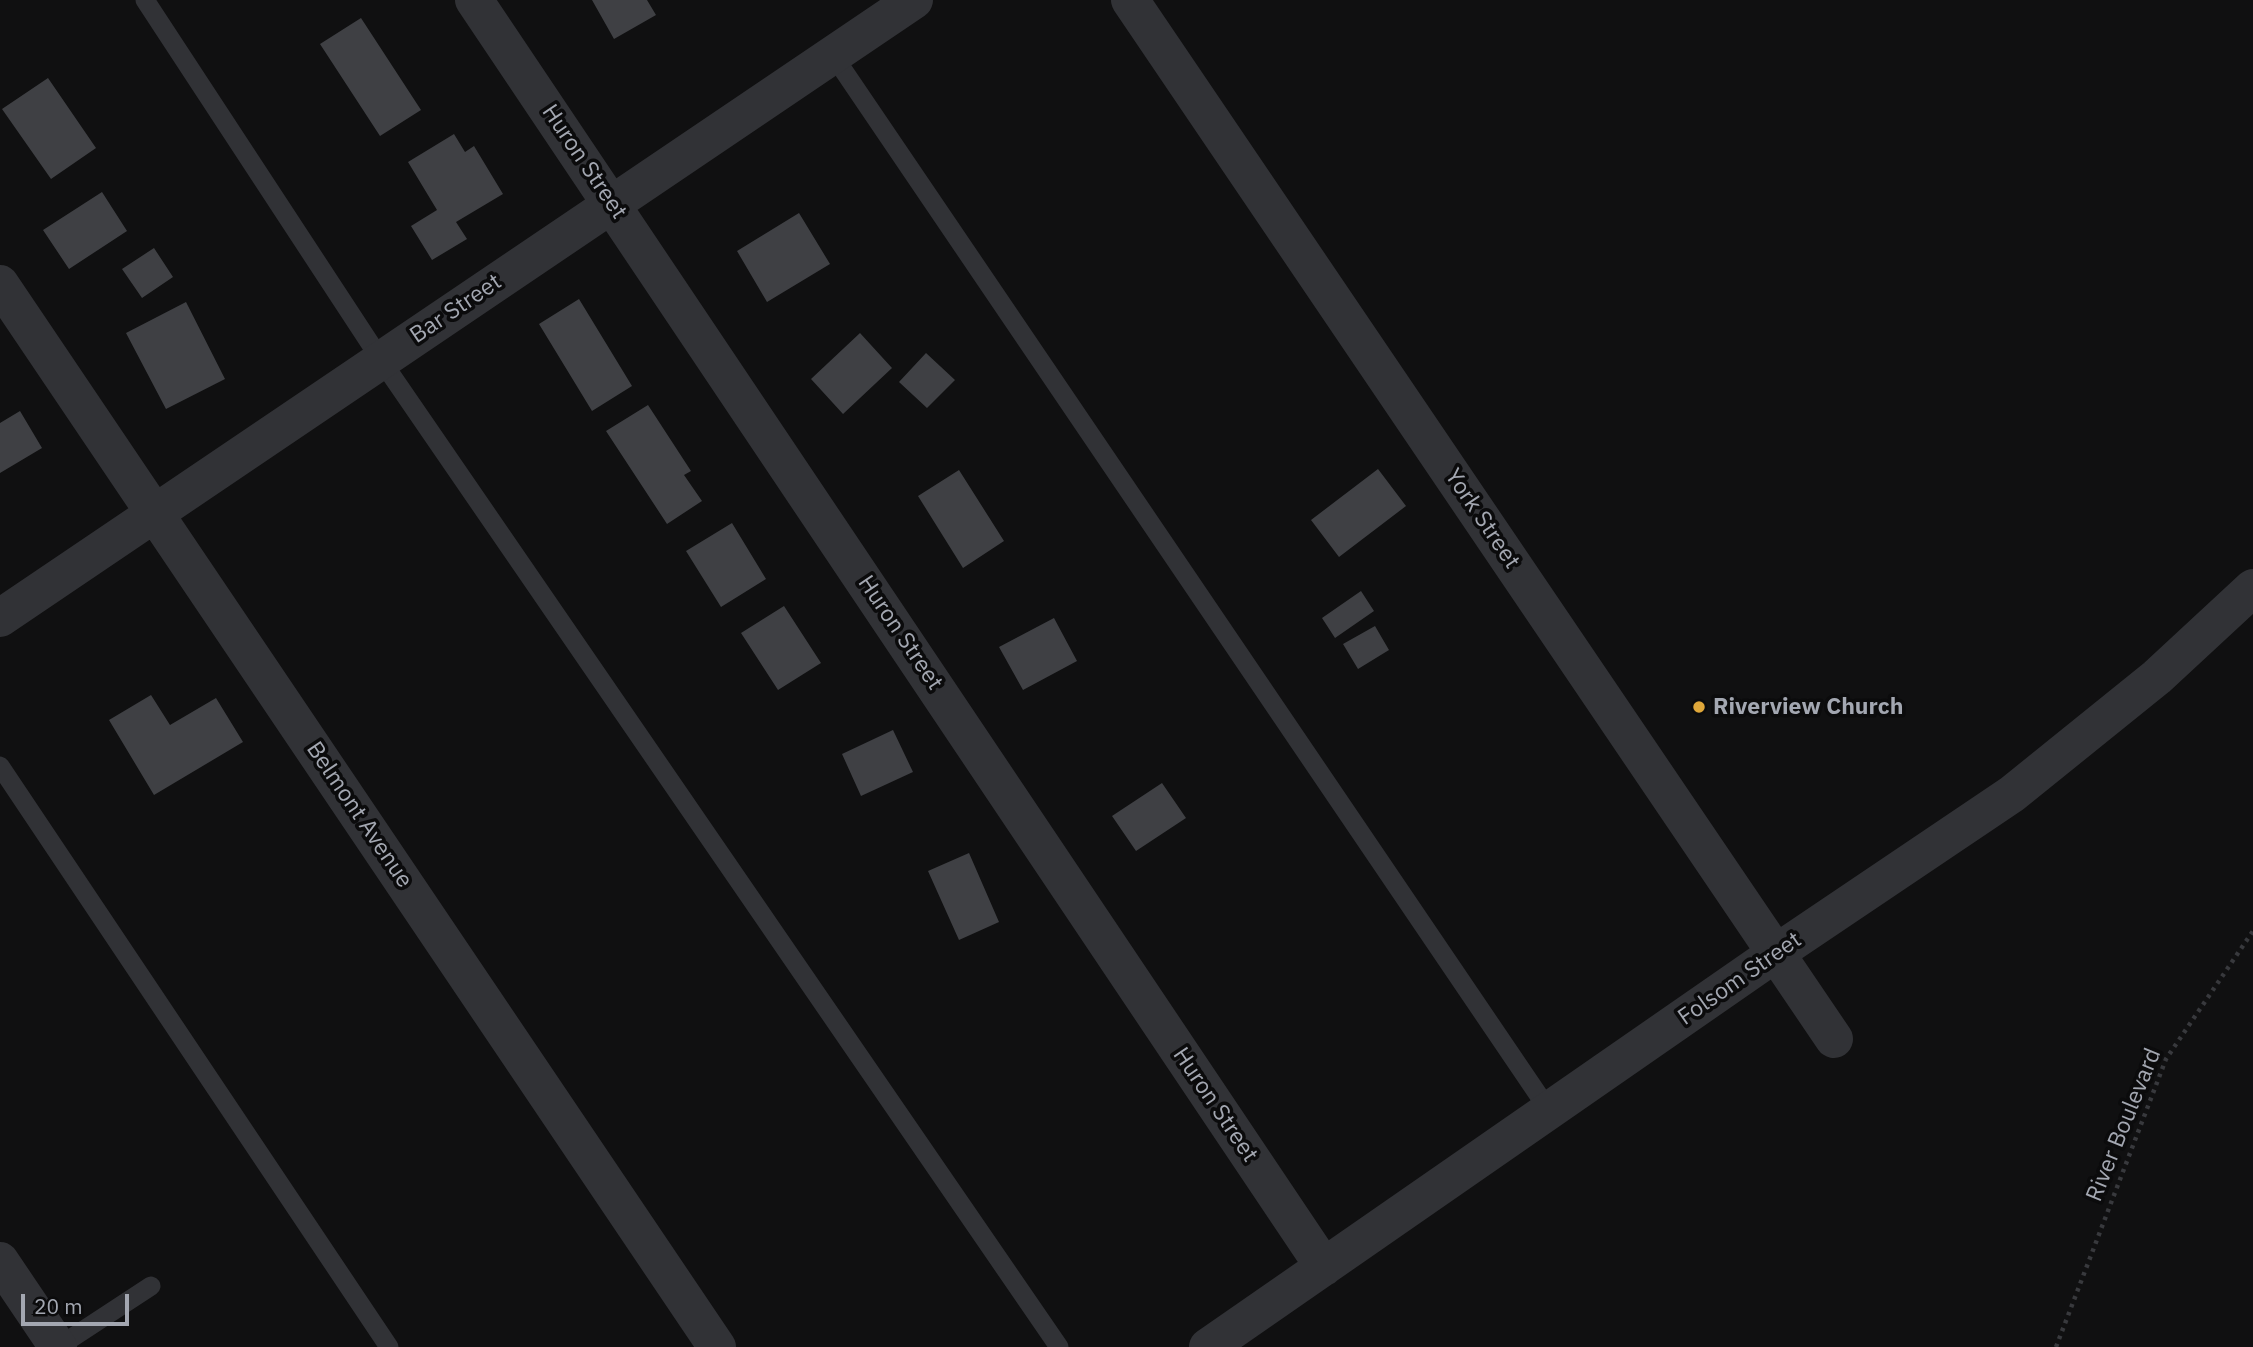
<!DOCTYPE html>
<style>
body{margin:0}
#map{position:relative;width:2253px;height:1347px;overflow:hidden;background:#101011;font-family:"IBM Plex Sans",sans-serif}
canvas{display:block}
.scale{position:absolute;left:21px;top:1294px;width:108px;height:32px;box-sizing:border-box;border:4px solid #a3a7b1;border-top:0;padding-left:9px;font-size:21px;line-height:24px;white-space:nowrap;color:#a3a7b1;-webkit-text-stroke:5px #0b0b0c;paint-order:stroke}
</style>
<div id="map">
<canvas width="2253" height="1347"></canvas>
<div class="scale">20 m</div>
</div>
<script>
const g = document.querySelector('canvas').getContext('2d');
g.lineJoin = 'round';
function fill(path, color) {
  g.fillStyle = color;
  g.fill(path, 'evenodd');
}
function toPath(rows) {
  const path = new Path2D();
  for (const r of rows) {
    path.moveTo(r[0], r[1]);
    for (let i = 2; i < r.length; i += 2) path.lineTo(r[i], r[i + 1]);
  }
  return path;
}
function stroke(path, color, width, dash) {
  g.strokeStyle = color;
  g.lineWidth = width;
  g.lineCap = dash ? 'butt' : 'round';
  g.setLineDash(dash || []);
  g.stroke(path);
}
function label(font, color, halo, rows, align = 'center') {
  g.font = font + ' "IBM Plex Sans",sans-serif';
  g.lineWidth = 7;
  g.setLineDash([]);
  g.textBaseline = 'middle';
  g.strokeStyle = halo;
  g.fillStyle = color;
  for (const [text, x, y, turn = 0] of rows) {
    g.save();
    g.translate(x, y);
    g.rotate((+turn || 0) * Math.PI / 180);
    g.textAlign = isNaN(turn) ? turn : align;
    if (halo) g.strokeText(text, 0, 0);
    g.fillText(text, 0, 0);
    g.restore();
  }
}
fill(toPath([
 [592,0,647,0,656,15,614,39],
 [361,18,421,110,380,136,320,44],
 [48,78,96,148,51,179,2,109],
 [454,134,465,152,474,146,503,194,456,222,467,239,432,260,411,226,437,210,408,162],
 [102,192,127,231,69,269,43,230],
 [799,213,830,264,767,302,737,251],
 [154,248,173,277,142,298,122,269],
 [579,299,632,386,592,411,539,324],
 [186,302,225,379,166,409,126,333],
 [860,333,892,368,843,414,811,379],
 [926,353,955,380,927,408,899,382],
 [648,405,691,471,684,475,702,501,667,524,606,431],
 [20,411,42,448,0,473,0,423],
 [1378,469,1406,506,1339,557,1311,520],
 [959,470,1004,541,963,568,918,496],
 [732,523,766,579,721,607,686,551],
 [1361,591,1374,611,1335,638,1322,618],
 [784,606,821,663,778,690,741,633],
 [1054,618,1077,661,1023,690,999,647],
 [1375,626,1389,650,1358,669,1343,644],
 [151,695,170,725,216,698,243,742,154,795,109,720],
 [893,730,913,772,861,796,842,754],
 [1162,783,1186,818,1136,851,1112,816],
 [969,853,999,922,959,940,928,871]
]), '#3f4044');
stroke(toPath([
 [2056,1347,2166,1059,2253,931]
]), '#38393d', 4.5, [3.5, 5]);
stroke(toPath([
 [145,0,381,360,1059,1347],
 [833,55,1550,1112],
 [0,766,389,1347],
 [58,1347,151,1286]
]), '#313236', 19);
stroke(toPath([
 [474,0,1324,1267],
 [1130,0,1834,1039],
 [0,284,717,1347],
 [0,618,914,0],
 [0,1261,58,1347],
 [1208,1347,1776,953,2012,794,2157,677,2253,588]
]), '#313236', 38);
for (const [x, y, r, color] of [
 [1699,707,7,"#dfa73a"]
]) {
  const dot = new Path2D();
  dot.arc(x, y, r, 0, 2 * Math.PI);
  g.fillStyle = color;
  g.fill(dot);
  stroke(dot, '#0b0b0c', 2.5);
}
label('23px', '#a3a7b1', '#0b0b0c', [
 ["Huron Street",584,162,56],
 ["Bar Street",456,309,-34],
 ["York Street",1482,519,56],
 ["Huron Street",900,633,56],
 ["Belmont Avenue",359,815,56],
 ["Folsom Street",1740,979,-35],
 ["Huron Street",1215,1105,56],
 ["River Boulevard",2124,1125,-68]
]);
label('bold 23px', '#a3a7b1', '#0b0b0c', [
 ["Riverview Church",1713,707]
], 'left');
</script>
